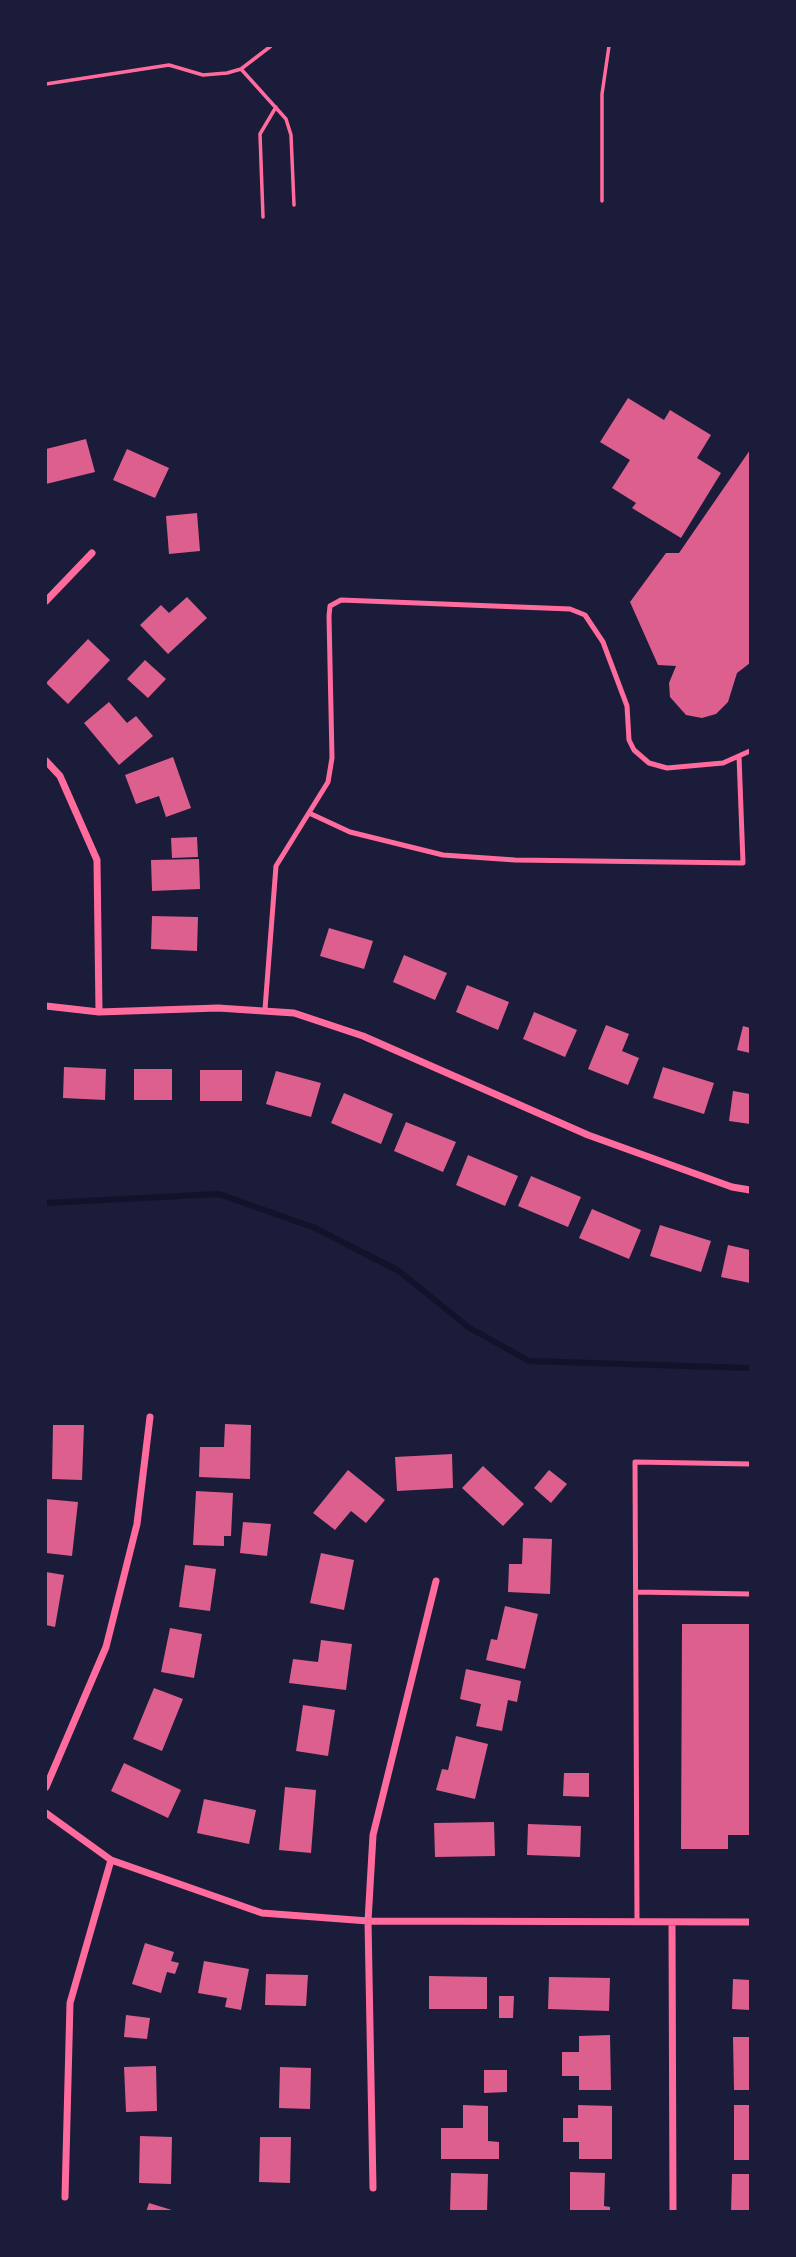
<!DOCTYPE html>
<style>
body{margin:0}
#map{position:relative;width:796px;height:2257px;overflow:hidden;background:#1b1b3a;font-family:Jost,sans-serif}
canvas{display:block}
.frame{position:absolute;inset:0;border:47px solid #1b1b3a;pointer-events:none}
</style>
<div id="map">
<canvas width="796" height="2257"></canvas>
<div class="frame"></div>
</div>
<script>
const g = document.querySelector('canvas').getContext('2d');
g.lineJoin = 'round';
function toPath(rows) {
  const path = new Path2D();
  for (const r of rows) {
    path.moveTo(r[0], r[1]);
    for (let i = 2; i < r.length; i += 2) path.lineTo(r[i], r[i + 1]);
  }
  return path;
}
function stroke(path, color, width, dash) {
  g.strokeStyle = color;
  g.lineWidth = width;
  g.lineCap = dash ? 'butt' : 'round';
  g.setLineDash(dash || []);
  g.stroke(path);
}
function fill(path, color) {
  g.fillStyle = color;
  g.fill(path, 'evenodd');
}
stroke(toPath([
 [46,1203,219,1194,315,1228,399,1271,468,1327,529,1361,750,1368]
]), '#12122b', 6);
fill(toPath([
 [628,398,664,420,670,410,711,435,697,458,721,473,681,538,632,508,636,503,612,488,630,460,600,442],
 [86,439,95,472,46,484,46,449],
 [127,449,169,468,155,498,113,480],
 [750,450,750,663,737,673,728,702,716,714,702,718,686,715,670,697,669,683,676,666,658,665,630,602,666,553,679,553],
 [197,513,200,551,169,554,166,516],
 [187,597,207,618,168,654,140,625,161,605,169,613],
 [88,639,110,660,68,704,46,683],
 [145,660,166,679,148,698,127,679],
 [109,702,127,723,136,716,153,736,119,765,84,723],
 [173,757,191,808,166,817,159,796,136,804,125,775],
 [197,837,198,857,172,858,171,838],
 [199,859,200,889,152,891,151,860],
 [152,916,198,917,197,951,151,949],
 [329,928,373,941,364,969,320,956],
 [404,955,447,973,435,1000,393,982],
 [467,985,509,1002,498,1030,456,1012],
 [534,1012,577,1030,565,1057,523,1039],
 [606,1025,629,1034,622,1051,639,1058,628,1085,588,1069],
 [743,1026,750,1028,750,1053,737,1050],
 [64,1067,106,1069,105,1100,63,1098],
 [663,1067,714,1083,704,1114,653,1098],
 [134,1069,172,1069,172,1100,134,1100],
 [200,1070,242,1070,242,1101,200,1101],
 [276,1071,321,1083,311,1117,266,1104],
 [733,1091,750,1094,750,1124,729,1121],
 [344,1093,393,1114,381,1144,331,1123],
 [406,1122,456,1142,443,1172,394,1151],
 [468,1155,518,1176,505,1206,456,1185],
 [531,1176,581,1197,568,1227,518,1206],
 [592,1209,641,1230,629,1259,579,1238],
 [660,1225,711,1241,701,1272,650,1256],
 [728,1245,750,1250,750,1283,721,1277],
 [225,1424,251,1425,250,1479,199,1477,200,1447,224,1447],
 [53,1425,84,1425,82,1480,52,1479],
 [452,1454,453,1488,397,1491,395,1457],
 [483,1466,524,1504,503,1526,462,1488],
 [348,1470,385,1500,366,1523,351,1511,335,1530,313,1513],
 [549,1470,567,1484,551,1503,534,1488],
 [196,1491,233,1493,231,1536,224,1536,224,1546,193,1545],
 [46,1499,78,1502,72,1556,46,1553],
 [243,1522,271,1524,267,1556,240,1553],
 [523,1538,552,1539,550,1594,508,1592,509,1564,522,1564],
 [321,1553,354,1560,344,1610,310,1603],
 [185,1565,216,1569,210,1611,179,1607],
 [46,1572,64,1575,55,1627,46,1625],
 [505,1606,538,1614,525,1669,486,1660,491,1639,497,1640],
 [682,1624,750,1624,750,1835,728,1835,728,1849,681,1849],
 [170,1628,202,1634,194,1678,161,1672],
 [321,1640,352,1644,346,1690,289,1683,293,1659,318,1662],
 [466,1669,521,1681,517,1702,508,1700,502,1731,476,1726,481,1704,460,1699],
 [154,1688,183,1699,162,1751,133,1739],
 [303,1705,335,1710,328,1756,296,1751],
 [456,1736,488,1744,475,1799,436,1790,442,1769,448,1770],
 [124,1763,181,1790,168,1818,111,1791],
 [564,1773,589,1773,589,1797,563,1796],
 [285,1787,316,1790,311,1853,279,1850],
 [204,1799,256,1810,249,1844,197,1833],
 [494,1822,495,1856,435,1857,434,1823],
 [528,1824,581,1826,580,1857,527,1855],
 [145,1943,174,1952,171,1961,179,1963,175,1974,167,1972,161,1993,132,1984],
 [204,1961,249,1969,241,2010,225,2007,227,1998,198,1993],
 [266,1974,308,1975,306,2006,265,2005],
 [429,1976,487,1977,487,2009,429,2009],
 [549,1977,610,1978,609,2011,548,2009],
 [733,1979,750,1980,750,2010,732,2009],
 [499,1996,514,1996,513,2018,499,2018],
 [126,2015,150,2018,147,2039,124,2037],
 [610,2035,611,2090,579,2090,579,2076,562,2076,562,2052,579,2052,579,2036],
 [733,2037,750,2037,750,2090,734,2090],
 [156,2066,157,2111,126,2112,124,2067],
 [280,2067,311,2068,310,2109,279,2108],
 [484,2070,507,2070,507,2092,484,2093],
 [463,2105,488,2106,488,2141,499,2142,499,2159,441,2159,441,2128,463,2128],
 [578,2105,612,2106,612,2159,579,2159,579,2142,563,2142,563,2118,578,2118],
 [734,2105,750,2105,750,2160,734,2160],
 [140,2136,172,2137,171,2184,139,2183],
 [260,2137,291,2137,290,2183,259,2182],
 [570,2172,605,2173,604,2206,610,2207,610,2212,570,2212],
 [451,2173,488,2174,487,2212,450,2212],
 [732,2174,750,2174,750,2212,731,2212],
 [149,2203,175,2211,174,2212,146,2212]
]), '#dd5f8e');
stroke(toPath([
 [241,69,286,119,291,135,294,205],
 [46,84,169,65,203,75,227,73,241,69,271,46],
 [602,201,602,94,609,46],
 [263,217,260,134,276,107]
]), '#ff6b9d', 3.5);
stroke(toPath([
 [309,813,350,832,443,855,515,860,743,863,739,756],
 [265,1009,276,866,328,782,332,758,329,616,330,606,341,600,570,609,585,615,603,642,627,706,629,740,634,750,649,763,667,768,723,763,750,751],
 [636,1592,750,1594],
 [637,1922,635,1462,750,1464]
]), '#ff6b9d', 5);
stroke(toPath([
 [46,601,92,553],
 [46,761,60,776,97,860,99,1012],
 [46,1006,99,1012,218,1008,294,1013,363,1036,588,1135,732,1187,750,1190],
 [46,1787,106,1647,137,1524,150,1417],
 [46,1813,111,1860,262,1913,368,1921,750,1922],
 [672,1922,673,2212],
 [373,2188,368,1921,373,1835,436,1581],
 [65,2197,70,2003,111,1860]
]), '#ff6b9d', 7);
</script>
